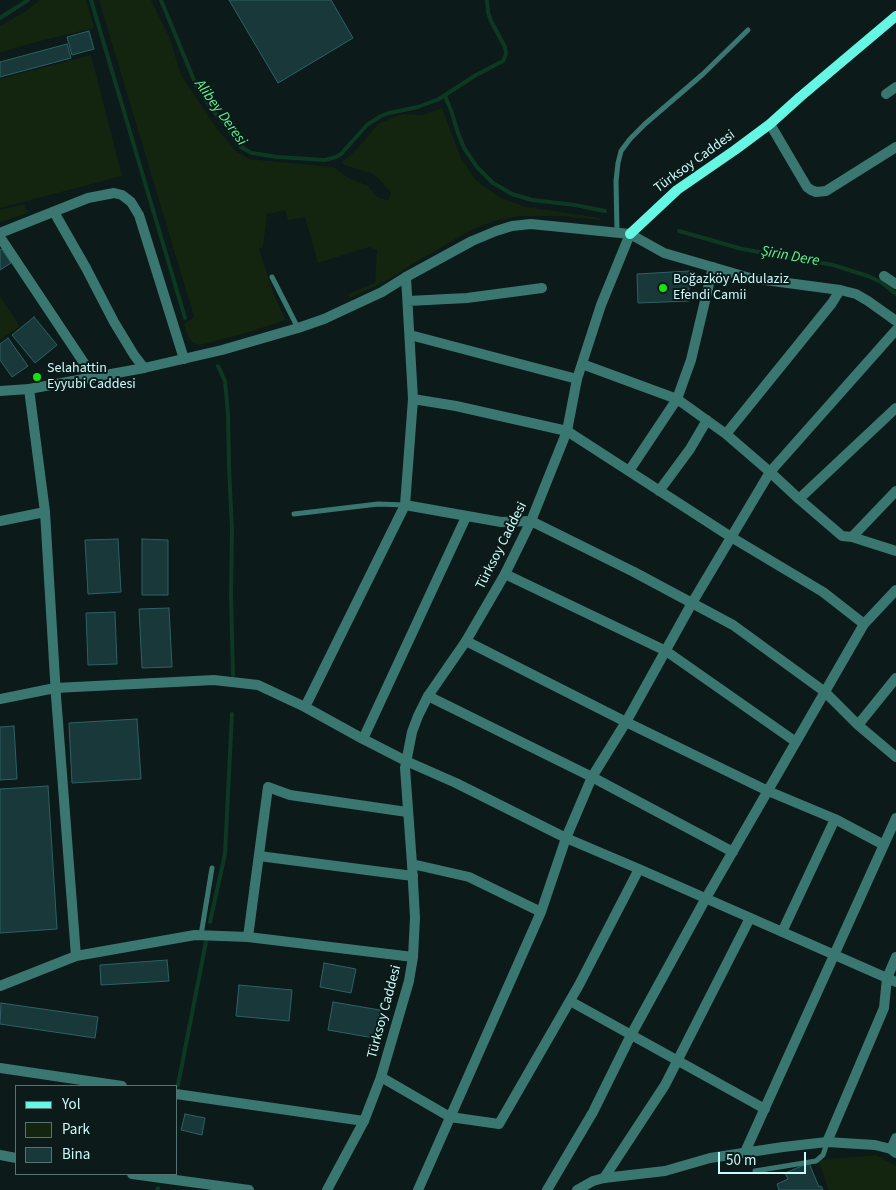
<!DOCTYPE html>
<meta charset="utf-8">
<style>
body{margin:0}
#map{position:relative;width:896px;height:1190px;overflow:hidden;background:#0c1a1a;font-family:"Source Sans 3",sans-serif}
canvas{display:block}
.legend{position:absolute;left:15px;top:1085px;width:162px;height:90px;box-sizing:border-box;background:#0c1a1a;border:1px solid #577474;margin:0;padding:6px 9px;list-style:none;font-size:15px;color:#c8fcfa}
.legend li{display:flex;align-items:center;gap:10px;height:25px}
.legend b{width:25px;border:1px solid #577474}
.scale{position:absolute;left:718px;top:1152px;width:88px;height:22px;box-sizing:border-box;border:2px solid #c8fcfa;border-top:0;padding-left:6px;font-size:15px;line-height:18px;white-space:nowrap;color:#c8fcfa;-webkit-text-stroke:4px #0c1a1a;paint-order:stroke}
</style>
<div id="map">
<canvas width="896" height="1190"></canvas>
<ul class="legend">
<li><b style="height:6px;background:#65f6e4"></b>Yol</li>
<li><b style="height:14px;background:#13240f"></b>Park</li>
<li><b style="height:14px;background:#19383a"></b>Bina</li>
</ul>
<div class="scale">50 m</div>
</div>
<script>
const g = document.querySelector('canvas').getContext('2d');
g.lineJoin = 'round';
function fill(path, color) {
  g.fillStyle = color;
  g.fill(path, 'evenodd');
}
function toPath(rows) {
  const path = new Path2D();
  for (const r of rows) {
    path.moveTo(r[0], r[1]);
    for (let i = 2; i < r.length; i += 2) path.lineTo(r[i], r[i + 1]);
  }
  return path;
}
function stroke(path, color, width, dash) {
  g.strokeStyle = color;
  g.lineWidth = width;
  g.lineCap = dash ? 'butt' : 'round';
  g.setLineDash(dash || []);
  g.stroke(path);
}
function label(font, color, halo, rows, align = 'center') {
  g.font = font + ' "Source Sans 3",sans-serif';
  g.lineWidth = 4;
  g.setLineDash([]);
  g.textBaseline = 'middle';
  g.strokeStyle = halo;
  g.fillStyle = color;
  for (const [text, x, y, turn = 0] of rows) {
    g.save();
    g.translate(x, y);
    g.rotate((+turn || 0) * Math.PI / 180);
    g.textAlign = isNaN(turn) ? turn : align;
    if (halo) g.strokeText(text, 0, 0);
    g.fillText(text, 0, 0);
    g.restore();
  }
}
fill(toPath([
 [40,0,86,0,94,28,28,44,0,53,0,26,26,11],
 [99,0,151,0,161,21,169,36,181,75,217,129,236,151,249,159,333,167,349,178,368,186,378,198,388,200,391,193,377,177,370,173,344,165,342,162,356,150,379,123,402,114,423,115,442,108,461,158,475,179,485,187,501,198,526,207,601,218,600,220,563,216,519,216,494,221,471,230,416,262,384,282,350,298,347,294,375,283,377,250,369,247,318,263,305,217,288,220,285,210,267,214,263,247,259,249,274,295,286,320,249,332,200,345,196,344,192,342,188,336,184,324,194,317],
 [91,55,122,176,0,208,0,79],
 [24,204,28,213,0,222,0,210],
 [0,297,20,326,0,340],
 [876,1155,896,1166,896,1190,829,1190,818,1160]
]), '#13240f');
stroke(toPath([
 [91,0,185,318],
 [161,0,196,85,213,111,223,122,240,146,246,150,252,153,277,157,325,160,336,157,341,154,367,125,381,116,389,113,418,107,439,99,476,75,503,61,506,54,505,47,491,21,488,12,487,0],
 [0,18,28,0],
 [445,96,451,110,458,133,464,148,477,167,493,183,512,194,532,200,575,205,605,211],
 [679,231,742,249,833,265,868,276,881,282,896,294],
 [218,366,225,381,228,414,229,467,232,529,231,595,233,675],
 [210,922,225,854,232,714],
 [178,1085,206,942],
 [157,1190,158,1188]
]), '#0d3821', 4);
const building = toPath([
 [229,0,331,0,353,38,278,83,229,0],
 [89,31,94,49,72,55,67,37,89,31],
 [67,44,71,58,0,77,0,62,67,44],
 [2,249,11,263,0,270,0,250,2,249],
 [689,271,689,301,638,303,637,274,689,271],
 [34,317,57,345,35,363,12,335,34,317],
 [8,338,28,366,12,377,0,360,0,344,8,338],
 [118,539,121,592,88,594,85,540,118,539],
 [142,539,168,540,168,595,142,595,142,539],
 [169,608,172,667,142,668,139,609,169,608],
 [115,612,117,664,88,665,86,613,115,612],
 [137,719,141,779,72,783,69,723,137,719],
 [14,726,17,779,0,780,0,727,14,726],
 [48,786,57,929,0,933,0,789,48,786],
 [167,960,169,981,101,985,100,965,167,960],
 [324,963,356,969,351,993,320,987,324,963],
 [239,985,292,990,289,1021,236,1016,239,985],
 [333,1002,380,1010,374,1038,328,1030,333,1002],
 [1,1003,98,1017,95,1038,0,1024,1,1003],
 [185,1114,205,1118,202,1135,181,1130,185,1114],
 [809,1163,819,1187,821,1186,823,1190,779,1190,777,1184,788,1179,785,1173,809,1163]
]);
fill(building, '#19383a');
stroke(building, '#2c6265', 1);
stroke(toPath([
 [617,232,616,181,618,163,621,151,630,139,645,124,703,74,748,30],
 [272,277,298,328],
 [294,514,378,504,405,505],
 [201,935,212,868],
 [755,1171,816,1161,823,1155,827,1143]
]), '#397770', 5);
stroke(toPath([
 [886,94,896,87],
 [770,124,807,187,811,190,816,192,826,191,896,147],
 [54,212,86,268,114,322,134,355,144,368],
 [0,233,88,198,114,193,122,195,131,202,139,215,184,359],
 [0,237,94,378],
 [884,276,896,284],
 [408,301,467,298,542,288],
 [410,335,577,379],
 [582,364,677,399,726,434,770,472,799,499,842,536,852,537,896,551],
 [29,389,45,512,56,696,76,956],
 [413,399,456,406,567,431,731,537,823,592,864,624],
 [726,434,832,303,840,290],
 [629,471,677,399,691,360,713,267],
 [659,491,690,449,707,420],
 [799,499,896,408],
 [405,505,501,522,531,521,634,572,733,625,825,692,858,725,896,757],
 [0,521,45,512],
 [852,537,896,491],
 [505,574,666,651,796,742],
 [466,641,626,722,768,791,835,819,884,845],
 [428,696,592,777,733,852],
 [0,699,55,688,214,680,258,685,305,707,363,739,406,761,456,783,566,838,639,869,896,982],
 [305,707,405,505,413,399,406,277],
 [858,725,896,678],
 [363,739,466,517],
 [259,856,413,876],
 [412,864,469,877,541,912],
 [782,932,835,819],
 [248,937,268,787,290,795,407,812],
 [0,986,76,956,195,935,248,937,413,957],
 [570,1001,765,1109],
 [0,1068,122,1086],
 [381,1077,450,1117,499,1124,579,985,639,869],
 [176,1094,364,1121],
 [827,1142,884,1008,887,978,896,957],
 [891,1149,896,1138],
 [745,1152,896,818],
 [0,1155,16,1158],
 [132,1174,249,1190],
 [604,1178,665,1085,750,918],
 [418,1190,541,912,566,838,592,777,626,722,692,603,770,472,896,330],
 [547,1190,593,1112,631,1035,706,898,864,624,896,590]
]), '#397770', 10);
stroke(toPath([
 [0,391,29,389,144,368,222,350,298,328,324,319,382,292,406,277,472,241,496,231,512,226,531,224,630,234,664,253,750,278,840,290,856,294,868,301,896,321],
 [327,1190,364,1121,381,1077,409,981,413,957,415,918,412,864,405,768,412,732,418,716,428,696,466,641,505,574,531,521,567,431,577,379,601,305,630,234],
 [577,1190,593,1181,604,1178,665,1171,710,1158,783,1147,827,1142,875,1145,891,1149,896,1153]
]), '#397770', 10);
stroke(toPath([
 [630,234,677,190,735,150,770,124,800,97,896,16]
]), '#65f6e4', 10);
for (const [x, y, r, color] of [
 [663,288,5,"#17e30e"],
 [37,377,5,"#17e30e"]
]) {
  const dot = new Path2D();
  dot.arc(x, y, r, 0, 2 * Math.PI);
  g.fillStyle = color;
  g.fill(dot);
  stroke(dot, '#0c1a1a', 2);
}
label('14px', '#c8fcfa', '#0c1a1a', [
 ["Türksoy Caddesi",695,162,-36],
 ["Türksoy Caddesi",502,546,-63],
 ["Türksoy Caddesi",385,1012,-75]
]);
label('14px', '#c8fcfa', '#0c1a1a', [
 ["Boğazköy Abdulaziz",673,280],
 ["Efendi Camii",673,296],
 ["Selahattin",47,369],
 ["Eyyubi Caddesi",47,385]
], 'left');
label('italic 15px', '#5df58d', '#0c1a1a', [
 ["Alibey Deresi",220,113,54],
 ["Şirin Dere",790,257,10]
]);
</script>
